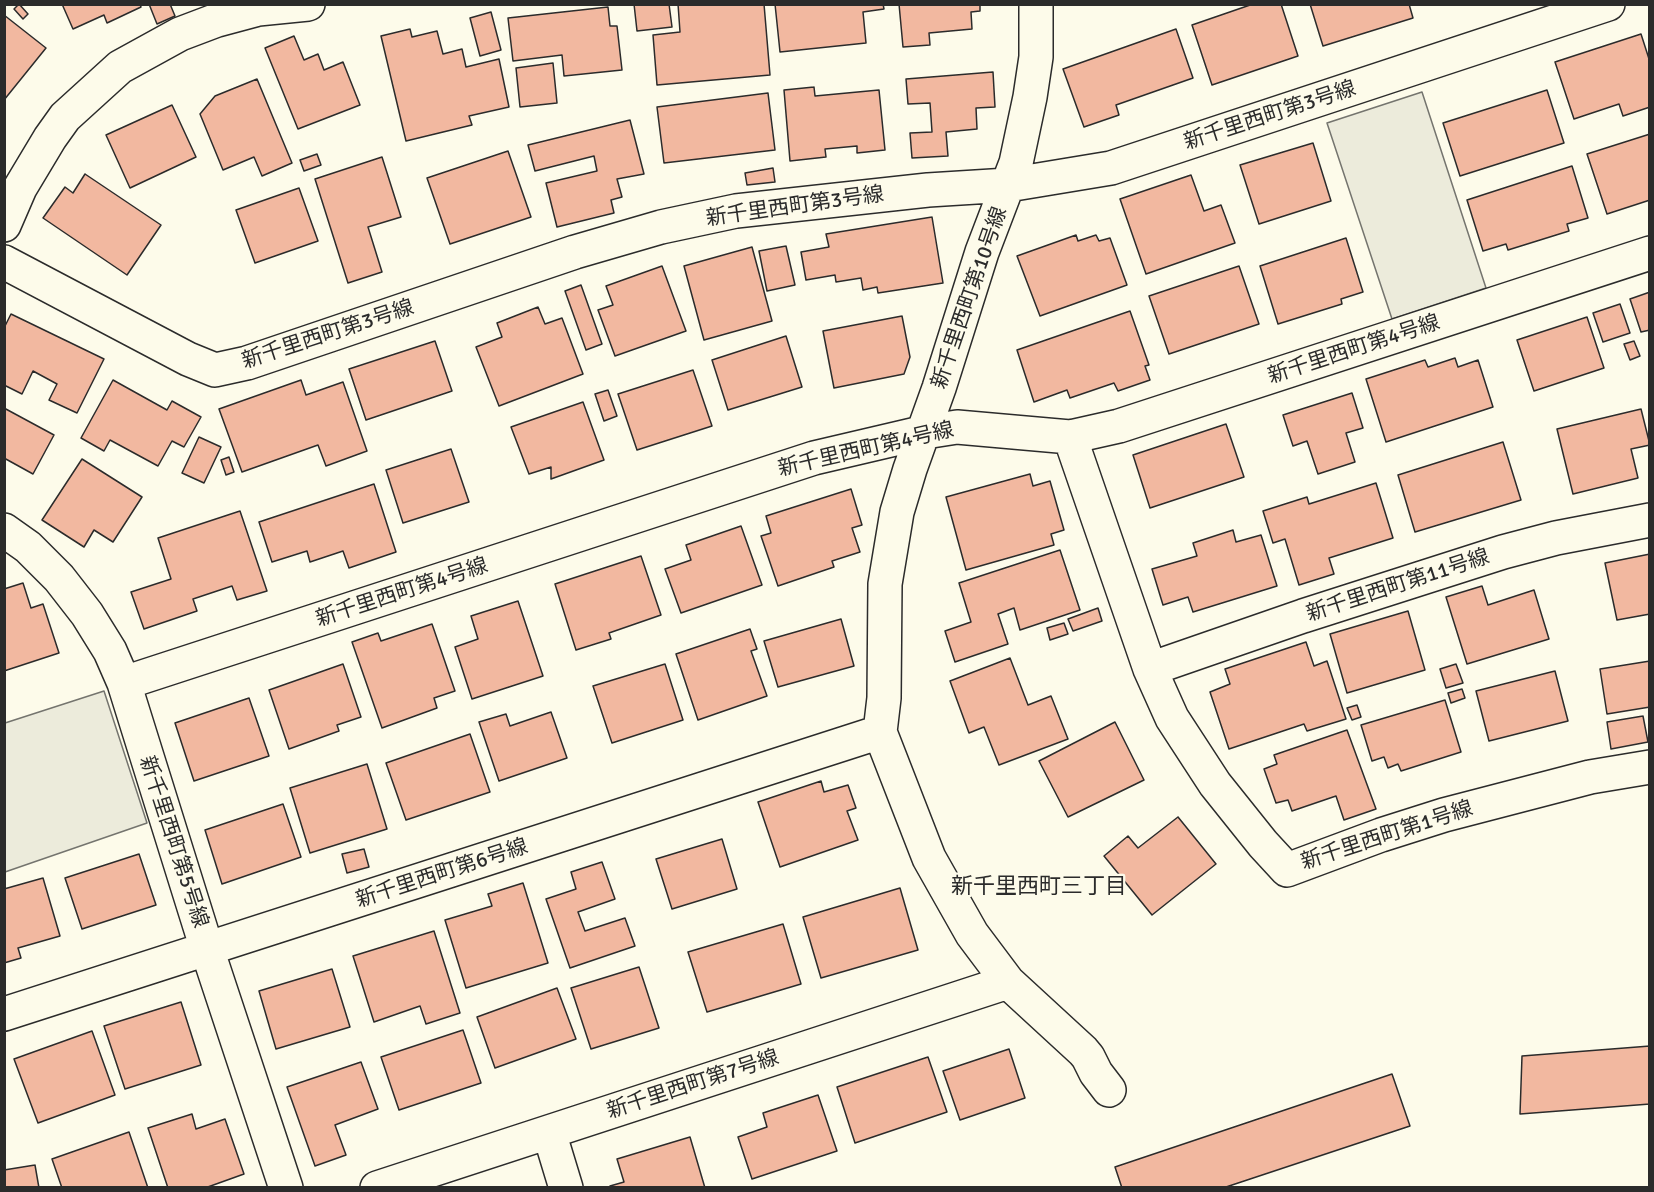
<!DOCTYPE html>
<meta charset="utf-8">
<style>
body{margin:0}
#map{position:relative;width:1654px;height:1192px;overflow:hidden;background:#fdfbea;font-family:Signika,sans-serif}
canvas{display:block}
.frame{position:absolute;inset:0;border:6px solid #2b2b2b;pointer-events:none}
</style>
<div id="map">
<canvas width="1654" height="1192"></canvas>
<div class="frame"></div>
</div>
<script>
const g = document.querySelector('canvas').getContext('2d');
g.lineJoin = 'round';
function fill(path, color) {
  g.fillStyle = color;
  g.fill(path, 'evenodd');
}
function toPath(rows) {
  const path = new Path2D();
  for (const r of rows) {
    path.moveTo(r[0], r[1]);
    for (let i = 2; i < r.length; i += 2) path.lineTo(r[i], r[i + 1]);
  }
  return path;
}
function stroke(path, color, width, dash) {
  g.strokeStyle = color;
  g.lineWidth = width;
  g.lineCap = dash ? 'butt' : 'round';
  g.setLineDash(dash || []);
  g.stroke(path);
}
function label(font, color, halo, rows, align = 'center') {
  g.font = font + ' Signika,"Noto Sans JP",sans-serif';
  g.lineWidth = 4.5;
  g.setLineDash([]);
  g.textBaseline = 'middle';
  g.strokeStyle = halo;
  g.fillStyle = color;
  for (const [text, x, y, turn = 0] of rows) {
    g.save();
    g.translate(x, y);
    g.rotate((+turn || 0) * Math.PI / 180);
    g.textAlign = isNaN(turn) ? turn : align;
    if (halo) g.strokeText(text, 0, 0);
    g.fillText(text, 0, 0);
    g.restore();
  }
}
const green = toPath([
 [1422,92,1486,288,1392,319,1327,123,1422,92],
 [104,691,147,823,5,872,5,723,104,691]
]);
fill(green, '#ecebdb');
stroke(green, '#74746e', 1.5);
const building = toPath([
 [19,4,28,14,23,19,14,9,19,4],
 [62,4,140,4,141,7,107,23,104,15,73,29,62,4],
 [149,4,170,4,175,16,157,24,149,4],
 [634,4,669,4,672,27,637,31,634,4],
 [678,4,764,4,770,75,657,85,653,35,680,32,678,4],
 [775,4,883,4,884,9,863,12,866,43,780,52,775,4],
 [899,4,980,4,980,11,971,12,972,29,929,33,930,45,903,47,899,4],
 [1253,4,1281,4,1298,56,1212,85,1192,25,1253,4],
 [1310,4,1409,4,1413,18,1323,46,1310,4],
 [608,7,610,26,617,26,622,70,564,76,562,55,513,61,508,18,608,7],
 [491,12,501,50,480,56,470,18,491,12],
 [4,15,46,48,4,100,4,15],
 [410,29,412,37,437,31,443,54,462,49,466,67,499,59,509,107,469,116,472,125,406,141,381,36,410,29],
 [1176,29,1193,78,1116,105,1119,115,1084,127,1063,69,1176,29],
 [1641,34,1650,62,1650,107,1623,116,1619,104,1574,119,1555,62,1641,34],
 [294,36,304,60,318,54,324,70,343,62,360,105,298,129,265,48,294,36],
 [553,63,557,103,520,107,516,68,553,63],
 [993,72,995,107,976,108,977,129,946,132,948,156,912,158,910,133,932,132,930,103,908,104,906,79,993,72],
 [257,79,292,163,262,176,254,157,223,170,200,114,215,96,257,79],
 [814,87,815,96,879,90,885,150,857,153,857,146,825,149,826,157,790,161,784,90,814,87],
 [1547,90,1564,143,1460,176,1443,123,1547,90],
 [768,93,775,150,664,163,657,107,768,93],
 [172,105,196,157,130,188,106,135,172,105],
 [630,120,644,174,617,179,622,197,611,200,614,213,557,227,546,183,597,171,594,156,535,171,528,145,630,120],
 [1650,134,1650,200,1607,214,1587,154,1650,134],
 [1313,143,1331,201,1259,224,1240,165,1313,143],
 [508,151,531,217,450,244,427,178,508,151],
 [317,154,321,165,304,171,300,160,317,154],
 [382,157,401,217,368,227,382,272,348,283,315,179,382,157],
 [1572,166,1588,218,1567,224,1569,231,1508,250,1506,244,1483,251,1467,200,1572,166],
 [773,168,775,182,747,185,745,173,773,168],
 [85,174,161,225,127,275,43,218,65,187,73,193,85,174],
 [1191,175,1204,211,1221,205,1235,243,1146,274,1120,199,1191,175],
 [299,188,318,241,255,263,236,210,299,188],
 [932,217,943,283,878,293,877,287,863,290,861,278,836,282,835,275,806,280,801,252,829,247,826,234,932,217],
 [1076,235,1078,241,1096,235,1099,241,1110,238,1127,285,1040,316,1017,256,1076,235],
 [1346,238,1363,292,1341,299,1342,304,1278,324,1260,266,1346,238],
 [786,246,795,285,767,291,759,251,786,246],
 [752,247,772,321,704,340,684,266,752,247],
 [662,266,686,331,615,356,598,310,613,305,606,286,662,266],
 [1239,266,1259,324,1169,354,1149,296,1239,266],
 [581,285,602,344,586,350,565,291,581,285],
 [1650,292,1650,330,1641,332,1630,299,1650,292],
 [1620,304,1630,333,1603,342,1593,313,1620,304],
 [538,307,545,324,562,318,583,374,499,406,476,347,502,337,497,323,538,307],
 [1130,311,1149,365,1145,366,1150,380,1118,391,1114,383,1070,398,1067,390,1034,402,1017,350,1130,311],
 [11,314,104,359,77,413,49,400,57,384,33,371,22,394,4,385,4,328,11,314],
 [902,316,910,357,904,374,834,388,823,331,902,316],
 [1587,317,1604,368,1534,391,1517,340,1587,317],
 [786,336,802,387,728,410,712,360,786,336],
 [435,341,452,391,366,420,349,369,435,341],
 [1634,341,1640,356,1630,360,1624,344,1634,341],
 [1455,358,1458,367,1478,360,1493,407,1386,442,1366,379,1425,360,1428,367,1455,358],
 [693,370,712,426,637,450,618,394,693,370],
 [113,380,167,410,172,401,201,417,184,447,172,441,158,466,110,440,104,451,81,438,113,380],
 [301,380,306,395,343,382,367,451,326,466,318,445,242,472,219,409,301,380],
 [608,390,617,416,604,421,595,394,608,390],
 [1352,393,1363,428,1346,433,1355,462,1318,474,1307,441,1293,446,1283,415,1352,393],
 [583,402,604,460,551,479,551,467,529,474,511,427,583,402],
 [4,408,54,435,33,474,4,458,4,408],
 [1641,409,1650,445,1631,449,1638,478,1573,494,1557,429,1641,409],
 [1226,424,1244,477,1150,508,1133,455,1226,424],
 [199,437,221,447,204,483,182,473,199,437],
 [1503,442,1521,500,1415,532,1398,475,1503,442],
 [451,449,469,502,403,523,386,470,451,449],
 [229,457,234,472,226,475,221,460,229,457],
 [82,459,142,497,113,542,94,530,84,547,42,520,82,459],
 [1030,474,1033,486,1050,481,1064,530,1051,534,1054,545,966,570,946,497,1030,474],
 [1376,483,1393,538,1329,558,1334,574,1299,585,1285,539,1273,543,1263,511,1307,497,1309,504,1376,483],
 [374,484,396,552,349,568,343,551,310,562,307,551,272,562,259,522,374,484],
 [851,489,862,525,852,528,860,552,832,561,834,567,778,586,761,536,771,533,766,516,851,489],
 [240,511,267,591,237,600,232,586,193,599,197,611,144,629,131,592,171,579,158,538,240,511],
 [741,526,762,585,681,613,665,569,691,560,686,545,741,526],
 [1233,530,1236,542,1261,535,1277,586,1193,612,1188,597,1163,605,1152,569,1197,556,1193,543,1233,530],
 [1060,550,1080,610,1020,630,1014,608,998,614,1008,644,955,662,945,631,971,622,959,583,1060,550],
 [1650,554,1650,614,1617,620,1605,563,1650,554],
 [641,556,661,615,609,633,611,639,576,650,555,584,641,556],
 [23,583,31,608,43,604,59,653,4,671,4,589,23,583],
 [1482,586,1488,605,1534,590,1549,639,1467,664,1446,597,1482,586],
 [518,601,543,676,472,699,455,647,478,639,471,616,518,601],
 [1098,608,1102,621,1073,631,1068,619,1098,608],
 [1408,611,1425,670,1347,693,1330,634,1408,611],
 [841,619,854,666,778,687,764,641,841,619],
 [1064,623,1068,634,1050,640,1047,628,1064,623],
 [432,624,455,691,434,698,437,708,382,728,352,642,378,633,381,641,432,624],
 [750,629,757,649,751,651,767,696,698,720,676,654,750,629],
 [1306,642,1314,666,1327,661,1346,719,1307,731,1304,724,1229,749,1210,692,1230,684,1225,669,1306,642],
 [1010,658,1028,705,1051,696,1068,739,999,765,984,727,969,733,950,681,1010,658],
 [1650,661,1650,707,1607,714,1600,669,1650,661],
 [343,664,361,717,337,725,339,731,289,749,269,690,343,664],
 [665,664,683,720,612,743,593,686,665,664],
 [1456,664,1463,683,1446,688,1440,669,1456,664],
 [1555,671,1568,721,1489,741,1476,691,1555,671],
 [1462,689,1465,698,1451,703,1448,693,1462,689],
 [249,698,269,756,194,781,175,723,249,698],
 [1445,700,1461,752,1401,771,1398,764,1388,768,1384,757,1372,761,1361,725,1445,700],
 [1357,705,1361,717,1352,720,1347,708,1357,705],
 [551,712,567,758,499,781,479,722,506,714,510,726,551,712],
 [1643,716,1648,742,1611,749,1607,722,1643,716],
 [1115,722,1144,780,1068,817,1039,761,1115,722],
 [1347,730,1376,809,1344,820,1336,796,1292,811,1288,800,1276,803,1264,769,1277,764,1274,755,1347,730],
 [470,734,490,792,406,820,386,763,470,734],
 [367,764,387,829,310,853,290,788,367,764],
 [821,781,824,792,848,785,856,808,847,811,858,840,780,867,758,802,821,781],
 [283,804,301,857,222,884,205,830,283,804],
 [1178,817,1216,864,1152,915,1104,856,1128,836,1138,848,1178,817],
 [722,839,737,889,672,909,656,859,722,839],
 [364,849,369,867,347,873,342,854,364,849],
 [139,854,156,905,82,929,65,878,139,854],
 [602,862,615,899,578,912,585,931,625,918,635,946,570,968,546,899,576,889,571,872,602,862],
 [43,878,60,936,18,948,21,958,4,963,4,889,43,878],
 [523,883,548,963,466,988,445,920,492,906,488,894,523,883],
 [900,888,918,950,821,978,803,917,900,888],
 [783,924,801,984,707,1012,688,952,783,924],
 [434,931,460,1013,426,1024,420,1006,374,1022,353,956,434,931],
 [639,967,659,1028,591,1049,571,988,639,967],
 [332,969,350,1027,276,1049,259,991,332,969],
 [557,988,576,1039,495,1068,477,1017,557,988],
 [181,1002,201,1065,125,1089,104,1026,181,1002],
 [463,1030,481,1083,399,1110,381,1057,463,1030],
 [92,1031,115,1095,38,1123,14,1059,92,1031],
 [1650,1046,1650,1104,1520,1114,1522,1056,1650,1046],
 [1009,1049,1025,1098,960,1120,943,1071,1009,1049],
 [928,1057,947,1112,855,1143,837,1087,928,1057],
 [361,1062,378,1109,335,1125,346,1155,315,1166,287,1087,361,1062],
 [1392,1074,1410,1126,1223,1188,1122,1188,1115,1167,1392,1074],
 [818,1095,837,1151,752,1179,738,1137,767,1127,763,1113,818,1095],
 [192,1114,196,1129,225,1119,244,1174,205,1188,168,1188,148,1128,192,1114],
 [129,1132,148,1188,62,1188,52,1159,129,1132],
 [690,1137,705,1188,611,1188,610,1186,624,1182,617,1159,690,1137],
 [35,1165,39,1188,4,1188,4,1170,35,1165]
]);
fill(building, '#f2b8a0');
stroke(building, '#2b2b2b', 1.5);
const minor = toPath([
 [1036,4,1036,57,1030,97,1016,163,982,252,939,388,910,469,897,512,885,584,884,698,880,732,929,858,972,934,1008,982,1083,1051,1088,1057,1096,1073,1109,1090],
 [4,225,20,188,50,138,65,117,120,67,180,34,217,20,258,9,308,4],
 [4,262,188,359,215,370,247,363,575,252,661,227,736,211,928,190,1008,185,1111,168,1608,4],
 [1070,437,1150,669,1172,718,1215,784,1263,844,1287,870,1381,835,1444,815,1590,777,1650,767],
 [4,530,28,547,59,578,87,614,110,651,124,683,207,949,286,1188],
 [1150,669,1303,616,1503,552,1556,538,1650,520],
 [124,683,814,458,925,432,957,427,1070,437,1119,426,1650,253],
 [4,1014,880,732],
 [549,1132,566,1188],
 [377,1188,1008,982]
]);
stroke(minor, '#2b2b2b', 36);
stroke(minor, '#fdfbea', 33);
label('21px', '#2b2b2b', '#fdfbea', [
 ["新千里西町第3号線",1270,116,-18],
 ["新千里西町第3号線",795,207,-8],
 ["新千里西町第10号線",970,298,-71],
 ["新千里西町第3号線",328,335,-18],
 ["新千里西町第4号線",1354,350,-18],
 ["新千里西町第4号線",866,450,-13],
 ["新千里西町第11号線",1398,586,-18],
 ["新千里西町第4号線",402,593,-18],
 ["新千里西町第1号線",1387,836,-18],
 ["新千里西町第5号線",173,842,72],
 ["新千里西町第6号線",442,874,-18],
 ["新千里西町第7号線",693,1085,-18]
]);
label('22px', '#2b2b2b', '#fdfbea', [
 ["新千里西町三丁目",1039,887]
]);
</script>
